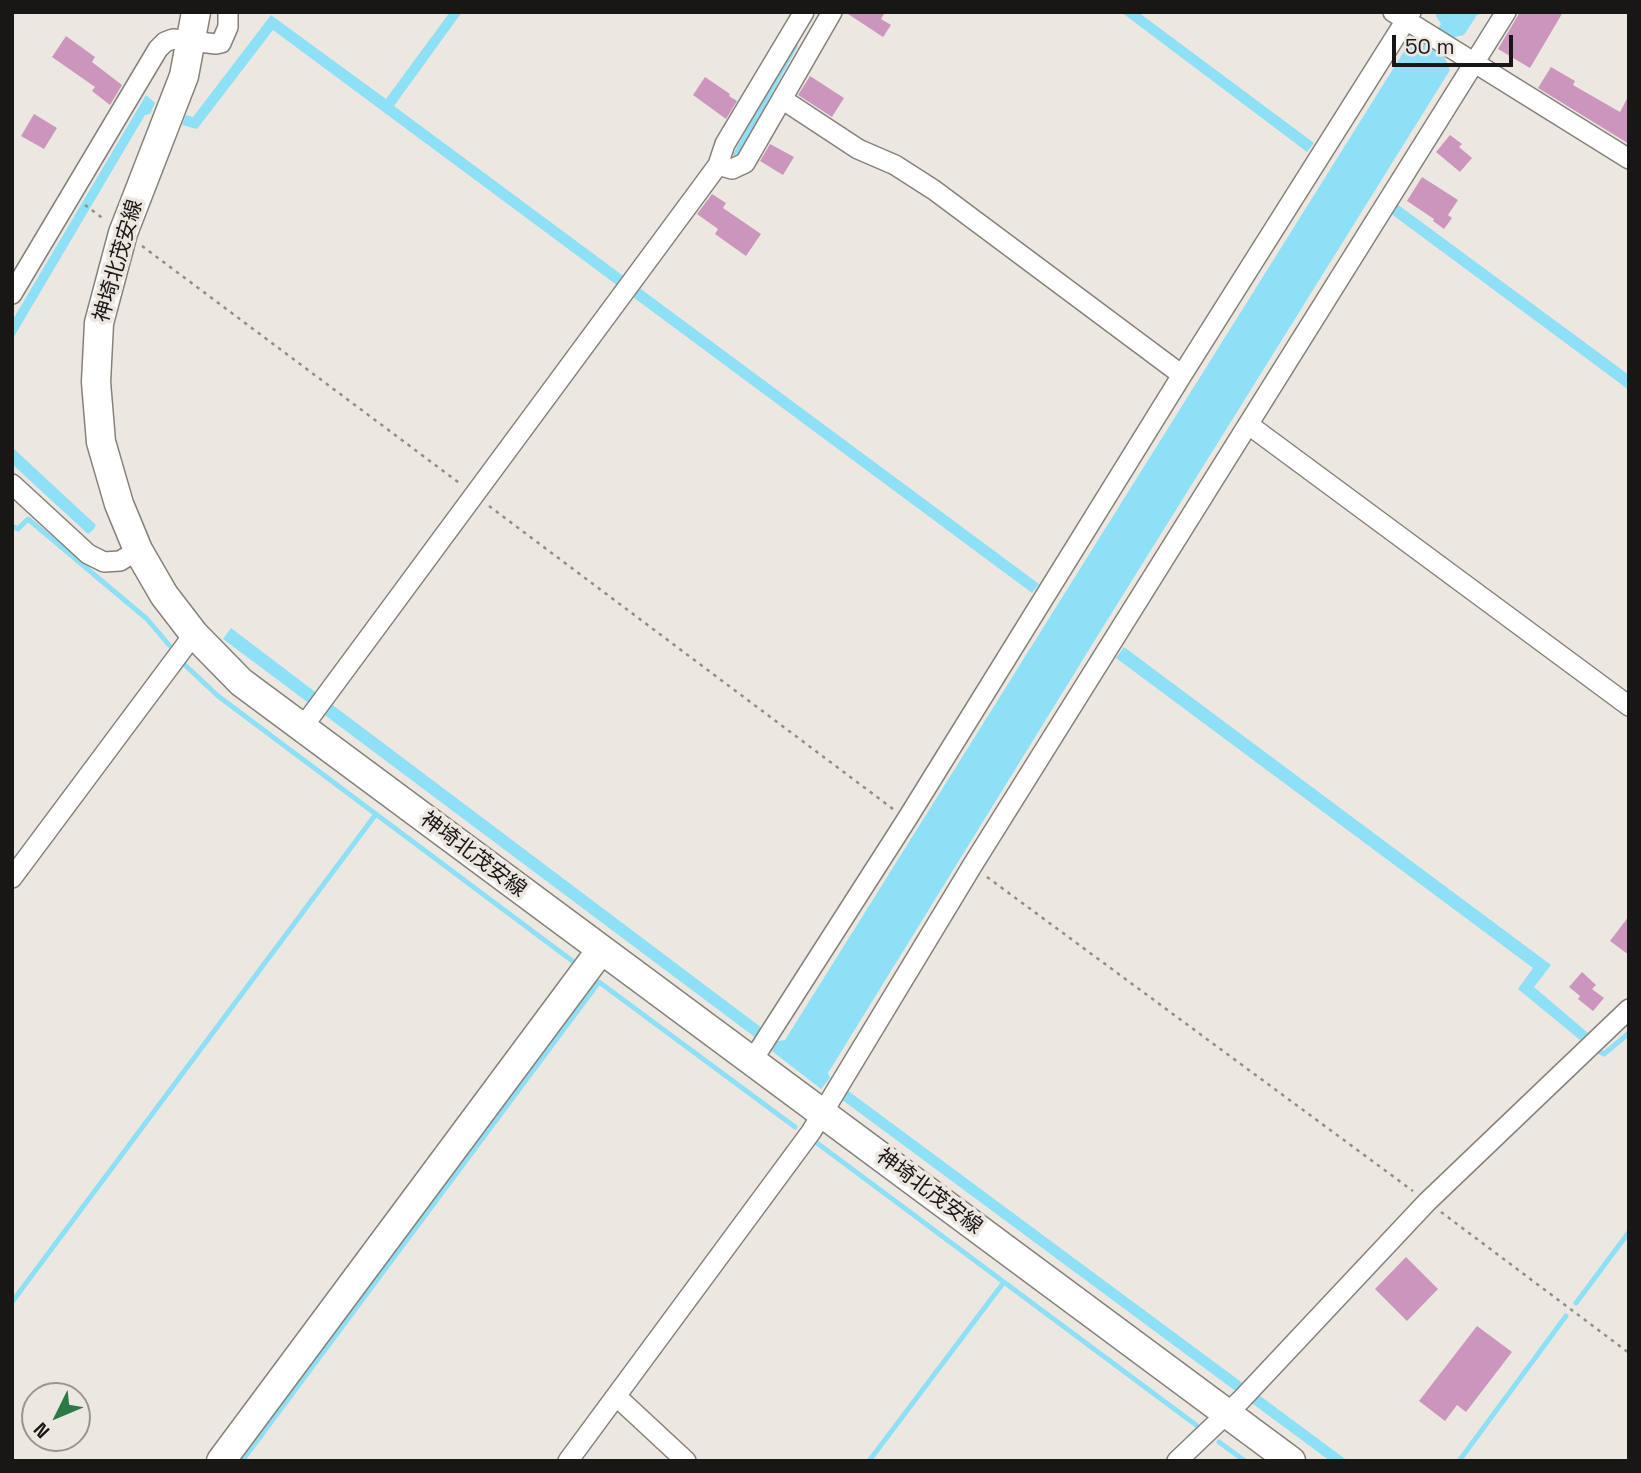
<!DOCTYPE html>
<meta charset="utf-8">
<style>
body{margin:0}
#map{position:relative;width:1641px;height:1473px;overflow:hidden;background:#ece8e1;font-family:"Space Grotesk",sans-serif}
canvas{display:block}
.frame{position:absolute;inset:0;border:14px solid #191715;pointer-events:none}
.north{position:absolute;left:21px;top:1382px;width:70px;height:70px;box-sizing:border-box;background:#ece8e1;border:2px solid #98948f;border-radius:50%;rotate:227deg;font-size:19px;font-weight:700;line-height:28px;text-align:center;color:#191715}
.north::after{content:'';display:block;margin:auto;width:24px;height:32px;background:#2c7847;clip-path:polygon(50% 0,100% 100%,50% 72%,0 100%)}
.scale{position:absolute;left:1392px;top:35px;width:121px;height:32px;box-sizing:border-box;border:4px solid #191715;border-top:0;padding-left:9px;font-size:21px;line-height:24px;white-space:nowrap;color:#191715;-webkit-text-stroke:5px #ece8e1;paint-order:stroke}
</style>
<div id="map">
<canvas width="1641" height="1473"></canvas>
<div class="frame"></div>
<div class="north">N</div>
<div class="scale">50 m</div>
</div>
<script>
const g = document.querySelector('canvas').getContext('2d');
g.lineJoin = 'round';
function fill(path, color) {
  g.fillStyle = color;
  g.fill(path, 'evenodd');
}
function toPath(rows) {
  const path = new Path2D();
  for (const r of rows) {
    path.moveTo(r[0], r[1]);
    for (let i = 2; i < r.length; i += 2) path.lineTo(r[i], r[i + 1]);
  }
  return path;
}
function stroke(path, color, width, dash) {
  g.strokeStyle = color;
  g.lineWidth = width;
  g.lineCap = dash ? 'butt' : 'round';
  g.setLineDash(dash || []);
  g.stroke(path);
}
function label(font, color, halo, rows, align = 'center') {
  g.font = font + ' "Space Grotesk","Noto Sans JP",sans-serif';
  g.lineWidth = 7;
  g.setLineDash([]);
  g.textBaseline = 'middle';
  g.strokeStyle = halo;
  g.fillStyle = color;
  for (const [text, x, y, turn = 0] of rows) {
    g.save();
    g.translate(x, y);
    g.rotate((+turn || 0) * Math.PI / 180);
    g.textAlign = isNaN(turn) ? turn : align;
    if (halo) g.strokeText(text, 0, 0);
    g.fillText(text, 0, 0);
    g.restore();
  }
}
fill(toPath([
 [450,12,462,12,394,106,1039,584,1032,593,273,30,197,129,182,125,186,115,193,117,271,15,386,99],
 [1121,12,1138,12,1314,143,1307,152],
 [1437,12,1486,12,1477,15,1464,35,1455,37,1443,54,1450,70,1098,635,828,1073,830,1078,821,1089,772,1051,775,1045,778,1041,785,1040,1408,45,1428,45,1441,24,1436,16],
 [146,95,155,103,150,114,145,115,12,340,12,321],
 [1397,204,1629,375,1629,390,1390,213],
 [12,447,96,525,93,530,88,534,12,464],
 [231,628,318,694,310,704,223,639],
 [1124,647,1551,965,1534,987,1588,1033,1580,1040,1518,989,1533,968,1116,658],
 [330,703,762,1028,756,1038,322,713],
 [847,1090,1348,1461,1330,1461,841,1099]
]), '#8de0f6');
stroke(toPath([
 [736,154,795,46],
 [12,526,18,529,28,519,147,619,169,645],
 [185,665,218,696,575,963],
 [1597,1050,1604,1054,1629,1033],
 [817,1143,1196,1425],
 [12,1302,376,814],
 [1576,1303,1629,1232],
 [1219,1442,1245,1461],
 [242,1461,599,982,795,1127],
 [869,1461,1004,1282],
 [1459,1461,1566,1316]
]), '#8de0f6', 5);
fill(toPath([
 [845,12,885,12,881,19,891,25,883,37],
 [1520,12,1563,12,1530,68,1498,49],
 [66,36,95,57,92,62,122,85,110,105,92,91,95,87,52,57],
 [1551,67,1575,81,1573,85,1620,112,1629,95,1629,144,1538,88],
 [810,76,844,98,832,117,798,95],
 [705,77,730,94,729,96,737,101,726,119,693,95],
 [34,114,57,128,44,149,21,136],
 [1450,135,1462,144,1459,147,1472,158,1460,172,1436,152],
 [770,144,794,157,783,175,760,161],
 [1422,177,1458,200,1448,215,1452,218,1444,229,1433,221,1434,219,1407,201],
 [712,194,726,203,723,208,761,234,746,256,715,234,718,229,697,214],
 [1629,916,1629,955,1610,941],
 [1582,972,1596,985,1592,989,1604,998,1593,1011,1578,999,1580,996,1569,987],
 [1406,1257,1438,1289,1407,1321,1375,1289],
 [1477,1326,1512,1352,1466,1412,1457,1405,1445,1421,1419,1401]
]), '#cc95be');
const street = toPath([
 [1393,12,1629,159],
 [782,99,858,149,895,165,934,190,1182,375],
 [718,165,725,144,804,12],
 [12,294,158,49,165,42,173,39,216,44,221,43,228,27,228,12],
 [1249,425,1629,706],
 [12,484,88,554,104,562,120,561,138,550],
 [302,728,718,165,732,169,745,163,832,12],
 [12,878,194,634],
 [752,1061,907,819,1182,375,1411,12],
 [616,1396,686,1461],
 [568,1461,811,1132,972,866,1506,12],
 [1177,1461,1241,1400,1427,1202,1629,1009]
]);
const secondary = toPath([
 [196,12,184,76,123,233,99,323,96,382,101,442,119,504,138,550,164,595,194,634,241,682,1291,1461],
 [221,1461,601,950]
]);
stroke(street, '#85817b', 22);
stroke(secondary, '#85817b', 31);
stroke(toPath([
 [85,205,105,220],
 [142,246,462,485],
 [489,506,893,809],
 [987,877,1413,1191],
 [1441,1212,1629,1353]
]), '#918e89', 2.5, [3.5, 5]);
stroke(street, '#fff', 19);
stroke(secondary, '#fff', 28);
label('21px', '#191715', '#ece8e1', [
 ["神埼北茂安線",119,261,-74],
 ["神埼北茂安線",473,855,37],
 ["神埼北茂安線",929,1192,37]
]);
</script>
